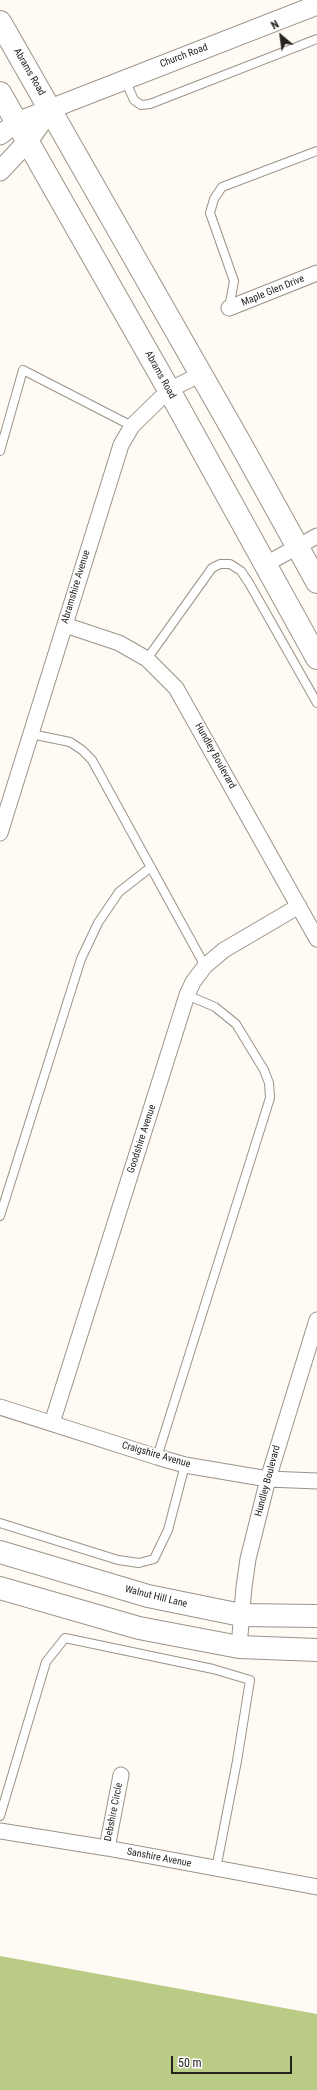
<!DOCTYPE html>
<style>
body{margin:0}
#map{position:relative;width:317px;height:2090px;overflow:hidden;background:#fffaf4;font-family:"Roboto Condensed",sans-serif}
canvas{display:block}
.north{position:absolute;left:261px;top:16px;width:40px;height:40px;-webkit-text-stroke:3px #fff;paint-order:stroke;rotate:331deg;font-size:11px;font-weight:700;line-height:16px;text-align:center;color:#26231f}
.north::after{content:'';display:block;margin:auto;width:14px;height:18px;background:#26231f;clip-path:polygon(50% 0,100% 100%,50% 72%,0 100%)}
.scale{position:absolute;left:171px;top:2056px;width:121px;height:18px;box-sizing:border-box;border:2px solid #26231f;border-top:0;padding-left:5px;font-size:12px;line-height:14px;white-space:nowrap;color:#26231f;-webkit-text-stroke:3px #fff;paint-order:stroke}
</style>
<div id="map">
<canvas width="317" height="2090"></canvas>
<div class="north">N</div>
<div class="scale">50 m</div>
</div>
<script>
const g = document.querySelector('canvas').getContext('2d');
g.lineJoin = 'round';
function fill(path, color) {
  g.fillStyle = color;
  g.fill(path, 'evenodd');
}
function toPath(rows) {
  const path = new Path2D();
  for (const r of rows) {
    path.moveTo(r[0], r[1]);
    for (let i = 2; i < r.length; i += 2) path.lineTo(r[i], r[i + 1]);
  }
  return path;
}
function stroke(path, color, width, dash) {
  g.strokeStyle = color;
  g.lineWidth = width;
  g.lineCap = dash ? 'butt' : 'round';
  g.setLineDash(dash || []);
  g.stroke(path);
}
function label(font, color, halo, rows, align = 'center') {
  g.font = font + ' "Roboto Condensed",sans-serif';
  g.lineWidth = 3.5;
  g.setLineDash([]);
  g.textBaseline = 'middle';
  g.strokeStyle = halo;
  g.fillStyle = color;
  for (const [text, x, y, turn = 0] of rows) {
    g.save();
    g.translate(x, y);
    g.rotate((+turn || 0) * Math.PI / 180);
    g.textAlign = isNaN(turn) ? turn : align;
    if (halo) g.strokeText(text, 0, 0);
    g.fillText(text, 0, 0);
    g.restore();
  }
}
fill(toPath([
 [0,1956,317,2014,317,2090,0,2090]
]), '#b9cb84');
const service = toPath([
 [125,80,134,100,141,105,150,104,317,39],
 [229,308,234,281,210,213,214,199,222,187,317,151],
 [0,451,23,370,132,426],
 [147,659,212,568,220,564,230,564,241,571,249,583,317,703],
 [31,734,70,742,82,750,92,760,205,966],
 [0,1216,81,959,98,923,119,892,151,867],
 [157,1457,270,1098,269,1083,264,1070,236,1024,215,1007,187,995],
 [0,1523,118,1560,139,1563,154,1559,168,1530,185,1465],
 [0,1816,46,1662,65,1638,213,1669,250,1680,237,1761,216,1869]
]);
const minor = toPath([
 [229,308,317,273],
 [266,564,317,536],
 [65,625,119,643,147,659,176,688,317,939],
 [0,833,121,445,132,426,169,390,201,374],
 [0,1407,157,1457,185,1465,268,1479,317,1481],
 [52,1423,187,995,193,982,205,966,224,950,299,906],
 [239,1647,244,1587,248,1559,268,1479,317,1320],
 [0,1831,107,1848,317,1887],
 [107,1848,121,1775]
]);
const tertiary = toPath([
 [0,135,17,122,317,5],
 [0,171,28,141,51,109]
]);
const secondary = toPath([
 [0,22,239,441,317,582],
 [0,93,169,390,317,658],
 [0,1552,148,1596,241,1615,317,1616],
 [0,1588,139,1628,239,1647,317,1650]
]);
stroke(service, '#9a9389', 10);
stroke(minor, '#9a9389', 17);
stroke(tertiary, '#9a9389', 21);
stroke(secondary, '#9a9389', 24);
stroke(service, '#fff', 8);
stroke(minor, '#fff', 15);
stroke(tertiary, '#fff', 19);
stroke(secondary, '#fff', 22);
label('10px', '#26231f', '#fff', [
 ["Church Road",184,56,-21],
 ["Abrams Road",29,72,60],
 ["Maple Glen Drive",273,291,-22],
 ["Abrams Road",160,375,61],
 ["Abramshire Avenue",76,587,-73],
 ["Hundley Boulevard",215,756,61],
 ["Goodshire Avenue",142,1139,-72],
 ["Craigshire Avenue",156,1455,16],
 ["Hundley Boulevard",268,1481,-75],
 ["Walnut Hill Lane",156,1597,14],
 ["Debshire Circle",114,1812,-79],
 ["Sanshire Avenue",159,1858,11]
]);
</script>
